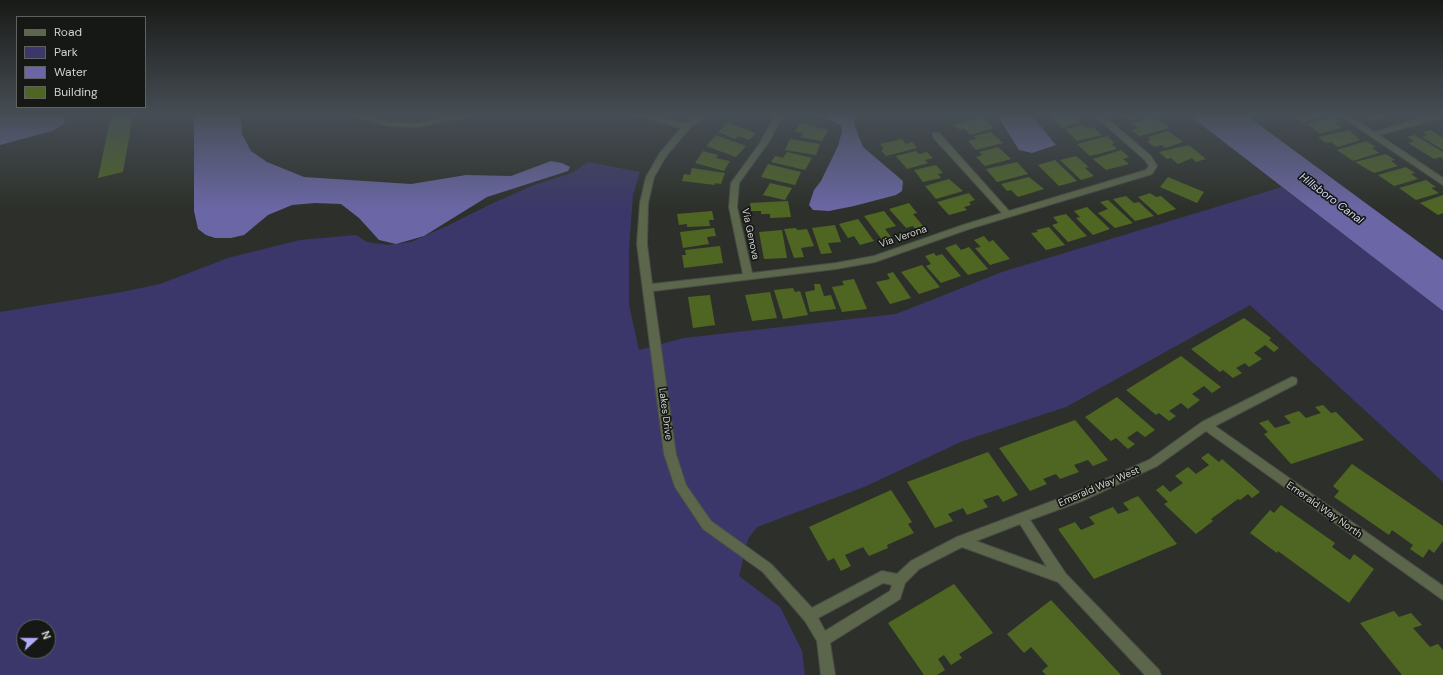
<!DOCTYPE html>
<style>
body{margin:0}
#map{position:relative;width:1443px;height:675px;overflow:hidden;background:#2d302a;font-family:"DM Sans",sans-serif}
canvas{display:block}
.legend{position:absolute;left:16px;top:16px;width:130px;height:92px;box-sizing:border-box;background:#161815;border:1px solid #60625f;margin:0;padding:5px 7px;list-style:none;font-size:12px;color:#d0d2ce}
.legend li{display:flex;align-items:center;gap:8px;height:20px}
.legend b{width:20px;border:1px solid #60625f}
.north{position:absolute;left:16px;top:619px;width:40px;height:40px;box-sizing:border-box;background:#161815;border:1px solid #60625f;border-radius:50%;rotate:69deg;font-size:11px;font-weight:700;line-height:16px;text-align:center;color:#d0d2ce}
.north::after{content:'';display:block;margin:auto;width:14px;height:18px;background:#b1adfa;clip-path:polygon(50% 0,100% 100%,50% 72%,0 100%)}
</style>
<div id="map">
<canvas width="1443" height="675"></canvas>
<ul class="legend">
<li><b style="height:5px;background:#5b664b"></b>Road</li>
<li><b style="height:11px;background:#3b376a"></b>Park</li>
<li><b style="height:11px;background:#6b67a6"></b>Water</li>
<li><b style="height:11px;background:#4f6623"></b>Building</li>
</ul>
<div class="north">N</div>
</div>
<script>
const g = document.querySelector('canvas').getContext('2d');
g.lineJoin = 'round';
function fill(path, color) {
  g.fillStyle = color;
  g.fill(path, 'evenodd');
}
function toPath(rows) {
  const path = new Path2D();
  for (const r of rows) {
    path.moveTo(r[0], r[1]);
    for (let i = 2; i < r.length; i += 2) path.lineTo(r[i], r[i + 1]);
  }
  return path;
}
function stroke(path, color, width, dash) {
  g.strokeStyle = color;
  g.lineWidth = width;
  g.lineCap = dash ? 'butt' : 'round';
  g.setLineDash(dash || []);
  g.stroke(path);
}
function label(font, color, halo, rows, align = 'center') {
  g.font = font + ' "DM Sans",sans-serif';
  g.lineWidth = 3.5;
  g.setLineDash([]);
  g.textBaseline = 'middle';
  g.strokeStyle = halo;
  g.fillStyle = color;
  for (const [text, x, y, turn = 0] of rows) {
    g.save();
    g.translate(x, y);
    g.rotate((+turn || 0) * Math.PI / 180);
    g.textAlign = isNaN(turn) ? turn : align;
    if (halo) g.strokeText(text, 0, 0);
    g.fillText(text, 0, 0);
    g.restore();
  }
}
fill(toPath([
 [588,162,640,172,633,195,629,248,629,305,639,350,684,338,896,314,1002,272,1282,187,1443,311,1443,482,1250,305,1066,407,963,441,864,487,757,527,748,539,739,576,780,607,802,651,805,675,0,675,0,312,122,292,160,284,228,258,300,240,356,235,367,242,388,245,411,242,447,226,491,204,534,185,572,173],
 [24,627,48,627,48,651,24,651]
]), '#3b376a');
fill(toPath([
 [0,115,67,115,64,124,52,131,0,145],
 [194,115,240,115,242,134,251,151,267,162,304,177,411,184,466,175,511,176,551,161,562,163,570,167,568,171,487,197,424,236,396,244,379,240,359,218,341,204,315,203,292,205,268,215,244,235,231,238,215,238,206,235,198,229,194,211],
 [818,115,859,115,855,119,854,124,863,147,903,181,902,191,896,195,854,206,829,211,813,210,809,205,814,190,821,181,838,146,842,131,841,125],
 [997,115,1031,115,1056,145,1032,153,1019,150],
 [1189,115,1246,115,1443,260,1443,311]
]), '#6b67a6');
fill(toPath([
 [111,115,133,115,123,172,98,178],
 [1054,115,1082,115,1085,118,1078,120,1081,122,1062,128,1050,117],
 [1122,115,1136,115,1133,117,1136,119,1130,121],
 [1293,115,1326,115,1326,116,1302,122],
 [1366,115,1385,115,1387,117,1374,121],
 [982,117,994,128,970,135,965,129,960,130,954,125],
 [1154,117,1169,128,1139,136,1132,130,1138,128,1132,123],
 [1332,117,1339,122,1335,123,1342,128,1320,134,1306,124],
 [728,123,756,133,749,140,738,136,735,139,718,132],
 [800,123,828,130,822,141,801,137,803,133,795,132],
 [1082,125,1086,128,1093,127,1102,135,1077,141,1065,129],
 [1349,130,1360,140,1338,147,1331,142,1326,143,1318,137],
 [1431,130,1443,138,1443,150,1422,137,1427,135,1423,132],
 [1168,131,1183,142,1165,148,1162,145,1154,147,1147,141,1151,140,1148,137],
 [991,132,1003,143,976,150,968,141,977,139,973,136],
 [716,135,746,146,736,157,706,146],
 [1415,135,1443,152,1443,159,1441,157,1434,159,1408,143,1414,141,1407,137],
 [1107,136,1115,143,1112,144,1117,149,1090,156,1077,144],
 [790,139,820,144,816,155,785,150],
 [902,139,906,144,912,142,917,148,886,156,881,150,884,149,880,144],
 [1366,141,1376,147,1372,148,1379,153,1353,161,1337,150],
 [1189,145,1206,159,1196,162,1192,158,1178,164,1171,158,1167,159,1159,152],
 [998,147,1011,159,985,166,976,157,982,155,979,152],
 [1121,150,1129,157,1123,159,1129,164,1106,170,1093,159],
 [703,151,718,155,716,158,730,161,724,171,695,163],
 [916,151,919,154,927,152,933,158,925,160,928,163,907,169,896,156],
 [787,152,812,158,805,170,771,162,775,156,783,158],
 [1386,154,1395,160,1391,161,1398,166,1374,173,1355,162],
 [1076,156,1089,167,1085,168,1094,176,1081,180,1060,160],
 [1055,160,1077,181,1059,186,1038,165],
 [1017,162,1028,174,997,182,986,169],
 [768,164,801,172,795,185,761,177],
 [936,165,943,173,938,174,941,178,923,182,914,170],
 [1406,167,1415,173,1411,174,1418,179,1394,186,1378,175],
 [692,168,725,173,721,184,715,183,715,185,682,181,684,174,690,175],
 [1029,177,1044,189,1018,197,1011,190,1007,191,1001,184],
 [1168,177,1204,192,1197,203,1160,187],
 [949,179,963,191,936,199,925,186],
 [1426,180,1436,187,1431,188,1439,193,1416,200,1399,188],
 [770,183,792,188,785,200,763,195],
 [969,193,975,200,969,202,971,205,964,207,967,210,949,215,937,202],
 [1150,193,1156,197,1161,196,1176,209,1158,215,1138,197],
 [1443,195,1443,213,1438,215,1420,203],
 [1126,196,1134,203,1139,202,1154,216,1135,221,1113,199],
 [1108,200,1133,223,1115,228,1098,213,1108,209,1100,202],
 [788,201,791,217,770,218,770,214,761,214,761,211,751,211,750,203],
 [909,203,917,213,913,214,923,226,915,229,913,226,906,228,889,209],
 [1087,207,1110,229,1093,235,1076,218,1080,217,1074,211],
 [712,211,714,220,709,220,710,226,687,227,687,224,679,225,677,214],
 [884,211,896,226,885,229,892,238,883,241,864,216],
 [1066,214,1087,236,1068,242,1052,225,1058,223,1053,217],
 [858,219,874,241,860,245,854,236,848,238,839,224],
 [835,225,841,242,828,243,832,253,821,254,812,228],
 [1049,227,1065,245,1046,250,1031,233,1038,232,1036,230],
 [714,228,716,236,707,237,709,244,683,248,680,232],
 [796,228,797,230,807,229,814,246,801,248,804,257,794,258,784,229],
 [782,230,787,258,764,259,759,232],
 [984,236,989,242,993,240,1010,259,990,265,975,248,981,247,974,240],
 [956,244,961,250,969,247,988,269,968,275,945,248],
 [720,246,723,263,684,268,682,255,686,255,685,250],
 [934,253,936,256,942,254,961,276,941,283,926,266,931,264,925,256],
 [922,265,940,287,919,294,901,272],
 [893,272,911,298,890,304,876,282,890,279,887,274],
 [854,279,867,309,842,312,832,287,844,285,842,281],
 [814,284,820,284,824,296,831,295,836,309,810,312,805,292,815,290],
 [793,288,795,292,800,291,808,315,783,319,774,290],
 [770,292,777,318,752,321,745,295],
 [710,295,715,325,693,328,688,297],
 [1244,318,1271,338,1269,340,1279,348,1274,352,1265,345,1254,353,1262,359,1249,367,1245,363,1236,368,1242,373,1233,378,1223,370,1220,372,1191,349],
 [1181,356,1221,387,1212,393,1204,386,1192,394,1200,400,1188,409,1181,403,1169,411,1176,416,1169,421,1159,413,1156,415,1126,390],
 [1117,397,1155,430,1145,437,1137,431,1127,438,1135,444,1128,449,1116,438,1111,441,1085,417],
 [1323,405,1331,413,1336,412,1364,440,1291,464,1264,434,1268,432,1259,423,1268,420,1275,428,1291,423,1284,416,1299,411,1306,418,1321,413,1315,407],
 [1075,420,1108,460,1093,466,1088,460,1074,465,1079,472,1060,479,1056,474,1043,479,1047,484,1030,491,999,448],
 [988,452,1018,495,1003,502,998,495,983,500,988,507,967,515,963,508,948,514,953,521,935,528,907,482],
 [1208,453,1219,462,1222,459,1260,492,1252,498,1248,494,1240,500,1238,499,1211,519,1213,521,1196,534,1164,504,1168,502,1156,490,1163,485,1170,492,1183,483,1175,476,1188,467,1196,474,1209,465,1201,458],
 [1352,464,1443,526,1443,541,1434,553,1429,549,1423,558,1410,549,1413,545,1392,530,1389,535,1334,497,1339,491,1333,486],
 [891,490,912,522,908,524,914,533,887,545,888,548,869,556,863,547,845,555,851,566,841,571,834,558,828,561,809,527],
 [1138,496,1177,544,1094,579,1058,529,1075,522,1081,530,1095,524,1089,517,1113,507,1118,514,1129,510,1123,503],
 [1281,505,1335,543,1332,547,1350,560,1354,554,1374,569,1349,603,1278,551,1277,553,1250,533,1270,510,1274,513],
 [954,584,993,633,959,654,962,658,951,665,944,655,938,659,945,670,937,675,924,675,888,623],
 [1051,600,1121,675,1046,675,1042,671,1048,666,1031,647,1024,653,1007,634],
 [1394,611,1399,617,1411,613,1422,625,1413,628,1430,647,1438,644,1443,650,1443,675,1402,675,1360,623]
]), '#4f6623');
const minor = toPath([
 [349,115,364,115,388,122,418,123,459,115,478,115,418,127,388,126,349,115],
 [636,115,651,115,685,124,697,115,707,115,689,129,666,156,654,177,648,203,647,244,652,284,743,274,729,207,731,183,760,143,775,115,783,115,768,143,739,183,737,207,752,273,836,263,874,256,963,225,1002,213,933,137,933,133,939,133,1009,211,1146,170,1149,166,1145,160,1094,115,1103,115,1151,156,1157,166,1152,174,969,229,875,262,836,269,653,291,676,454,686,485,711,521,771,564,812,608,878,573,882,571,897,574,911,561,957,537,1074,493,1149,460,1202,422,1292,377,1296,378,1297,381,1296,384,1215,426,1443,586,1443,600,1206,431,1157,466,1082,501,1030,520,1066,574,1159,670,1161,675,1145,675,1058,582,962,547,919,569,905,583,900,599,830,643,835,675,821,675,817,641,805,621,763,572,703,529,675,487,664,454,637,244,640,203,646,177,660,153,681,128,636,115],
 [1020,524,1047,567,976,541,1020,524],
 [883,583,892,585,890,591,825,631,818,618,883,583],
 [1339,115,1349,115,1374,132,1432,115,1441,115,1441,118,1379,135,1443,178,1443,185,1339,115]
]);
stroke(minor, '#4a4d48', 2);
fill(minor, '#5b664b');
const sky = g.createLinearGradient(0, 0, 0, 210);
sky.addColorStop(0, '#191a17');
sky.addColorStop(0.55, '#464e55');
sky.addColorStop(1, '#464e5500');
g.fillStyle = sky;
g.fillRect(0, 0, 1443, 210);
label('10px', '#d0d2ce', '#161815', [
 ["Via Genova",750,234,78],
 ["Via Verona",903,237,-19],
 ["Lakes Drive",665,414,83],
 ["Emerald Way West",1099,487,-23],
 ["Emerald Way North",1324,510,35]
]);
label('italic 11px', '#d9d9fe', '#161815', [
 ["Hillsboro Canal",1331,199,37]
]);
</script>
